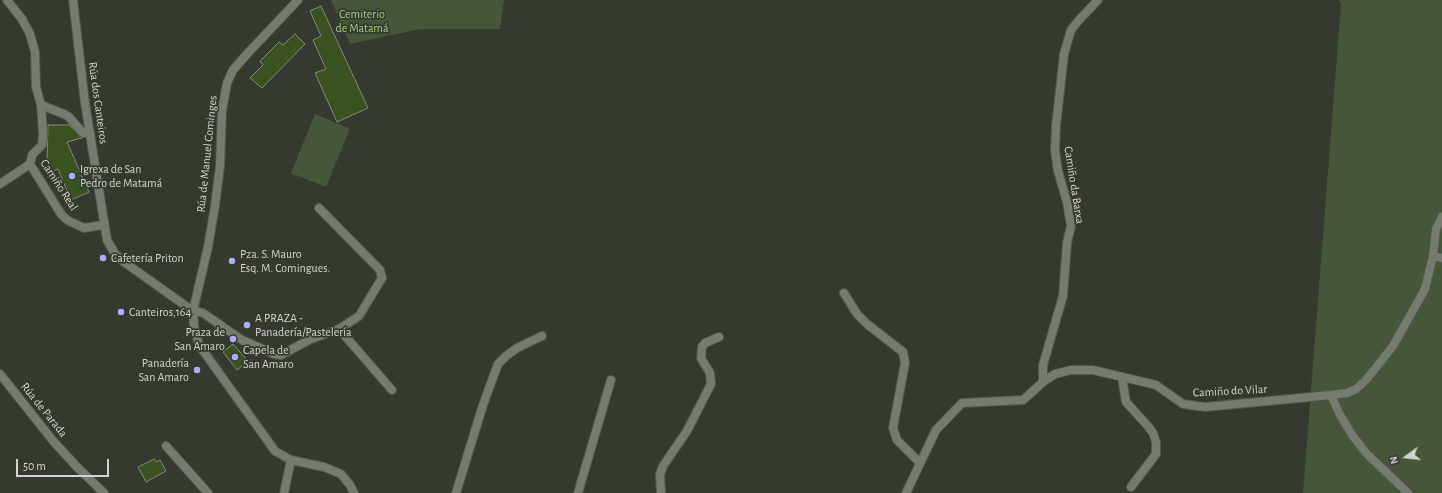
<!DOCTYPE html>
<meta charset="utf-8">
<style>
body{margin:0}
#map{position:relative;width:1442px;height:493px;overflow:hidden;background:#343a30;font-family:"Alegreya Sans",sans-serif}
canvas{display:block}
.north{position:absolute;left:1386px;top:437px;width:40px;height:40px;-webkit-text-stroke:3px #343a30;paint-order:stroke;rotate:255deg;font-size:11px;font-weight:700;line-height:16px;text-align:center;color:#d2d5cf}
.north::after{content:'';display:block;margin:auto;width:14px;height:18px;background:#d2d5cf;clip-path:polygon(50% 0,100% 100%,50% 72%,0 100%)}
.scale{position:absolute;left:16px;top:459px;width:93px;height:18px;box-sizing:border-box;border:2px solid #d2d5cf;border-top:0;padding-left:5px;font-size:12px;line-height:14px;white-space:nowrap;color:#d2d5cf;-webkit-text-stroke:3px #343a30;paint-order:stroke}
</style>
<div id="map">
<canvas width="1442" height="493"></canvas>
<div class="north">N</div>
<div class="scale">50 m</div>
</div>
<script>
const g = document.querySelector('canvas').getContext('2d');
g.lineJoin = 'round';
function fill(path, color) {
  g.fillStyle = color;
  g.fill(path, 'evenodd');
}
function toPath(rows) {
  const path = new Path2D();
  for (const r of rows) {
    path.moveTo(r[0], r[1]);
    for (let i = 2; i < r.length; i += 2) path.lineTo(r[i], r[i + 1]);
  }
  return path;
}
function stroke(path, color, width, dash) {
  g.strokeStyle = color;
  g.lineWidth = width;
  g.lineCap = dash ? 'butt' : 'round';
  g.setLineDash(dash || []);
  g.stroke(path);
}
function label(font, color, halo, rows, align = 'center') {
  g.font = font + ' "Alegreya Sans",sans-serif';
  g.lineWidth = 3.5;
  g.setLineDash([]);
  g.textBaseline = 'middle';
  g.strokeStyle = halo;
  g.fillStyle = color;
  for (const [text, x, y, turn = 0] of rows) {
    g.save();
    g.translate(x, y);
    g.rotate((+turn || 0) * Math.PI / 180);
    g.textAlign = isNaN(turn) ? turn : align;
    if (halo) g.strokeText(text, 0, 0);
    g.fillText(text, 0, 0);
    g.restore();
  }
}
fill(toPath([
 [331,0,504,0,500,29,420,29,350,44],
 [1339,0,1442,0,1442,493,1303,493,1341,4],
 [315,114,350,129,326,187,291,173]
]), '#465638');
const building = toPath([
 [321,6,368,108,337,122,315,73,326,69,313,40,321,36,310,11,321,6],
 [295,34,305,44,262,88,250,78,263,65,260,61,279,42,283,45,295,34],
 [48,125,69,125,82,138,67,142,89,192,71,200,58,169,51,172,47,163,48,125],
 [233,344,248,361,237,370,223,352,233,344],
 [154,459,156,462,160,460,166,471,146,482,138,467,154,459]
]);
fill(building, '#3a5220');
stroke(building, '#83897e', 1);
const pedestrian = toPath([
 [7,0,22,19],
 [41,105,64,114,69,117,83,133,90,133]
]);
const minor = toPath([
 [22,19,30,34,35,52,36,87,41,105,43,134,42,145,32,155,30,164,61,214,67,220,84,228,103,225],
 [0,184,30,164],
 [1433,256,1442,258],
 [844,293,857,314,867,324,903,352,905,363,893,428,897,440,919,462],
 [193,311,203,313,242,340,274,354,281,355,311,339,339,329,359,316,382,278,380,270,319,208],
 [339,329,392,390],
 [0,374,54,442,77,467,104,493],
 [1122,377,1126,402,1147,425,1153,433,1156,442,1156,454,1131,487],
 [1043,382,1043,365,1063,296,1067,243,1071,226,1067,202,1058,171,1055,151,1056,126,1064,54,1071,30,1079,20,1098,0],
 [1331,395,1339,413,1352,435,1367,454,1408,493],
 [166,446,208,493],
 [284,493,291,460],
 [456,493,483,405,498,364,506,356,517,348,542,336],
 [578,493,611,380],
 [661,493,660,474,663,466,687,431,711,384,710,373,701,358,702,347,705,343,719,337],
 [906,493,936,430,962,403,1023,400,1043,382,1055,374,1071,370,1093,370,1156,385,1183,404,1205,407,1331,395,1347,393,1356,389,1366,380,1393,346,1425,289,1433,256,1436,229,1442,217]
]);
const tertiary = toPath([
 [73,0,85,103,107,240,115,254,124,262,193,311],
 [298,0,247,54,233,70,227,83,222,111,220,166,215,206,208,247,193,311,194,326,199,345,275,451,291,460,324,467,341,474,350,485,354,493]
]);
stroke(pedestrian, '#53574f', 10);
stroke(minor, '#53574f', 10);
stroke(tertiary, '#53574f', 10);
stroke(pedestrian, '#747b6f', 8);
stroke(minor, '#747b6f', 8);
stroke(tertiary, '#747b6f', 8);
for (const [x, y, r, color] of [
 [72,176,4,"#abaffb"],
 [103,258,4,"#abaffb"],
 [232,261,4,"#abaffb"],
 [121,312,4,"#abaffb"],
 [247,325,4,"#abaffb"],
 [233,339,4,"#abaffb"],
 [235,357,4,"#abaffb"],
 [197,370,4,"#abaffb"]
]) {
  const dot = new Path2D();
  dot.arc(x, y, r, 0, 2 * Math.PI);
  g.fillStyle = color;
  g.fill(dot);
  stroke(dot, '#343a30', 1.5);
}
label('12px', '#a6ce81', '#343a30', [
 ["Cemiterio",362,14],
 ["de Matamá",362,28]
]);
label('12px', '#d2d5cf', '#343a30', [
 ["Rúa dos Canteiros",98,103,82],
 ["Rúa de Manuel Cominges",207,154,-84],
 ["Camiño Real",59,185,57],
 ["Camiño da Barxa",1074,185,81],
 ["Camiño do Vilar",1230,391,-3],
 ["Rúa de Parada",44,410,51]
]);
label('12px', '#d2d5cf', '#343a30', [
 ["Igrexa de San",80,169],
 ["Pedro de Matamá",80,183],
 ["Pza. S. Mauro",240,254],
 ["Esq. M. Comingues.",240,268],
 ["Cafetería Priton",111,258],
 ["Canteiros,164",129,312],
 ["A PRAZA -",255,318],
 ["Panadería/Pastelería",255,332],
 ["Praza de",225,332,"right"],
 ["San Amaro",225,346,"right"],
 ["Capela de",243,350],
 ["San Amaro",243,364],
 ["Panadería",189,363,"right"],
 ["San Amaro",189,377,"right"]
], 'left');
</script>
